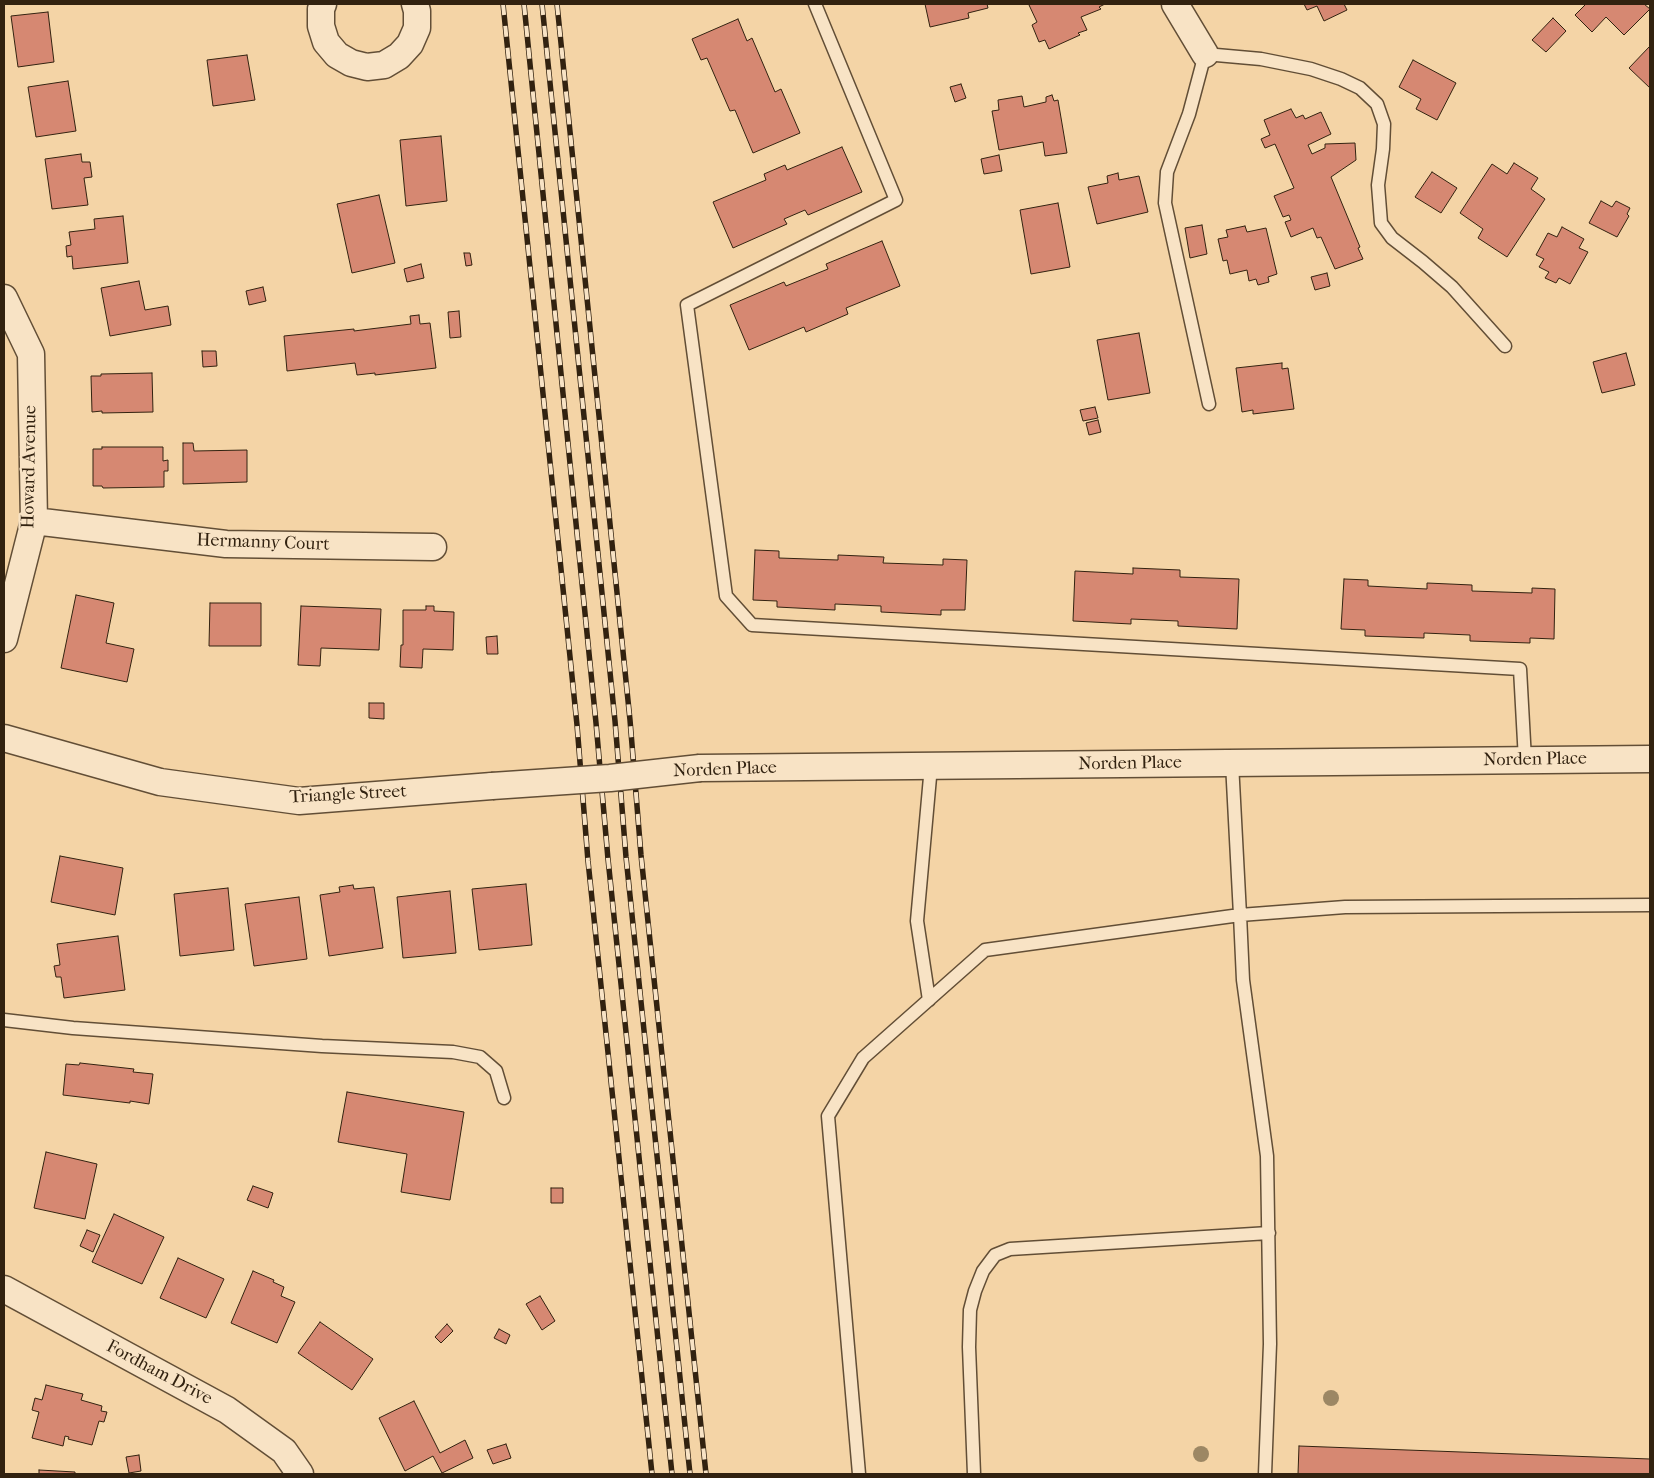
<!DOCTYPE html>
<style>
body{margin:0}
#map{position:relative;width:1654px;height:1478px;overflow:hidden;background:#f4d4a6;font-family:"IM FELL French Canon",serif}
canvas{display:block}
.frame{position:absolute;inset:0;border:5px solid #322210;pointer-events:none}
</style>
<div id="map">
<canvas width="1654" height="1478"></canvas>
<div class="frame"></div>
</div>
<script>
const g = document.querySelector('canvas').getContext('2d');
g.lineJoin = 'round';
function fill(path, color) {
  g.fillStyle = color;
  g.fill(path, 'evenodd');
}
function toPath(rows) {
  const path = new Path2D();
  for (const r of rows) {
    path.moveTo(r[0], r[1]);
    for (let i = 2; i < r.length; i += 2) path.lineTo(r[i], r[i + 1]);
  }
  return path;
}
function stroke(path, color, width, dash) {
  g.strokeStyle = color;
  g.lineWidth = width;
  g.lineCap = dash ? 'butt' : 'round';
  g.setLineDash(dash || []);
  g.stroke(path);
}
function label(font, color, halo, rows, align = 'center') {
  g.font = font + ' "IM FELL French Canon",serif';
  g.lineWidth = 4.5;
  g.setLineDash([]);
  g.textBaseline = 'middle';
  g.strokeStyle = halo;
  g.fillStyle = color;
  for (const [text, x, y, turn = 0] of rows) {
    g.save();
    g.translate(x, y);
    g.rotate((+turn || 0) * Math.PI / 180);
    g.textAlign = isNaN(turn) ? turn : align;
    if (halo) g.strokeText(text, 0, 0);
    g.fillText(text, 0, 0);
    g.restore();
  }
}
const building = toPath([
 [925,4,987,4,988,8,968,13,969,18,930,27,925,4],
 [1031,4,1105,4,1099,7,1101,9,1081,17,1087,30,1078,33,1080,35,1049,49,1045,40,1039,42,1032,25,1037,22,1029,5,1031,4],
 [1304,4,1344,4,1347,10,1324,21,1317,6,1307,10,1304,4],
 [1586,4,1644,4,1650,9,1624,35,1606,17,1592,32,1575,15,1586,4],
 [48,12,54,62,18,67,11,16,48,12],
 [1553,18,1566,31,1546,52,1532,40,1553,18],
 [738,19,747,41,752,38,775,92,781,89,800,133,753,153,735,110,730,111,707,58,701,60,692,39,738,19],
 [1650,46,1650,88,1629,68,1650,46],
 [247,55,255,100,213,106,207,60,247,55],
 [1413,60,1456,83,1437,120,1416,109,1421,99,1399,87,1413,60],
 [68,81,76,131,36,137,28,87,68,81],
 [961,84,966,98,955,102,950,87,961,84],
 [1052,95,1054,101,1058,100,1067,153,1045,156,1043,142,999,150,992,111,999,110,998,100,1022,96,1024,107,1046,102,1046,97,1052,95],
 [1291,109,1296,118,1303,115,1305,119,1321,112,1331,134,1308,145,1312,154,1325,148,1325,144,1355,143,1356,160,1331,177,1360,247,1358,248,1363,259,1335,269,1321,237,1317,238,1313,228,1291,237,1285,222,1291,220,1289,215,1283,217,1274,196,1294,188,1275,144,1265,148,1261,139,1270,135,1264,120,1291,109],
 [441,136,447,201,406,206,400,140,441,136],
 [842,147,862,192,808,215,805,210,784,219,787,224,733,248,713,202,766,180,764,174,785,165,787,170,842,147],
 [81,154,82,162,90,162,92,177,84,178,88,205,52,209,45,159,81,154],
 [999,155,1002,171,984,174,981,159,999,155],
 [1514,163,1538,178,1531,189,1545,199,1507,257,1478,238,1483,229,1460,213,1492,164,1507,174,1514,163],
 [1432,172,1457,188,1441,213,1415,197,1432,172],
 [1118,173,1119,180,1139,176,1148,212,1097,224,1088,187,1108,183,1107,176,1118,173],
 [379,195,395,263,352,273,337,204,379,195],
 [1601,201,1612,207,1616,201,1630,208,1627,214,1629,216,1617,237,1589,223,1601,201],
 [1058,203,1070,267,1031,274,1020,210,1058,203],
 [123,216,128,263,73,269,72,256,67,257,66,246,71,245,69,232,95,229,94,219,123,216],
 [1202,225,1207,254,1190,258,1185,228,1202,225],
 [1245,226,1247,232,1266,228,1277,274,1268,277,1269,282,1258,285,1256,279,1249,281,1247,270,1230,274,1227,260,1223,261,1218,239,1228,237,1226,230,1245,226],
 [1562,227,1584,239,1579,248,1588,252,1570,284,1559,278,1556,283,1545,278,1549,272,1539,267,1544,259,1536,255,1548,233,1557,237,1562,227],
 [882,241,900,286,846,308,848,314,806,332,804,327,749,350,730,305,784,282,786,286,828,269,826,264,882,241],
 [464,253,470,253,472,265,466,266,464,253],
 [421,264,424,278,407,282,404,269,421,264],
 [1327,273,1330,286,1315,290,1311,277,1327,273],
 [139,281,145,310,168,306,171,325,110,336,101,288,139,281],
 [263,287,266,301,249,305,246,291,263,287],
 [459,311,461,337,450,338,448,312,459,311],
 [419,315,420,324,430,323,436,368,375,375,375,373,357,375,355,363,287,371,284,336,354,329,354,331,370,329,411,324,410,316,419,315],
 [1139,333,1150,393,1108,400,1097,340,1139,333],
 [202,351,216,351,217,366,203,367,202,351],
 [1626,353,1635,385,1602,393,1593,362,1626,353],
 [1282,363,1282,369,1288,368,1294,409,1253,414,1253,410,1242,412,1236,368,1282,363],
 [152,373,153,412,102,413,102,411,92,412,91,376,101,376,101,374,152,373],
 [1095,407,1098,418,1083,421,1080,410,1095,407],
 [1098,420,1101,432,1089,435,1086,423,1098,420],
 [183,443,193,443,194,451,247,450,247,482,183,484,183,443],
 [102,447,163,447,163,461,168,460,168,471,164,471,164,487,103,488,102,486,93,486,93,449,102,449,102,447],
 [755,550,779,551,779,558,838,560,838,555,884,557,883,563,943,565,943,559,967,560,965,610,941,610,941,615,881,612,881,606,835,604,835,610,777,607,777,601,753,600,755,550],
 [1133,568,1180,570,1180,577,1239,579,1237,629,1178,626,1178,621,1131,619,1131,624,1073,621,1075,571,1133,574,1133,568],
 [1344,579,1368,580,1368,586,1427,589,1427,583,1472,585,1472,591,1532,593,1532,588,1555,589,1554,639,1530,638,1530,643,1470,641,1470,635,1424,633,1424,638,1365,636,1365,630,1341,629,1344,579],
 [76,595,114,603,106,643,134,649,127,682,61,668,76,595],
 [210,603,261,603,261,646,209,646,210,603],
 [301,606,381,609,379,650,321,648,320,666,298,665,301,606],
 [426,606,434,606,434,611,454,612,453,650,423,649,422,668,400,667,401,645,403,645,403,610,426,610,426,606],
 [497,636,498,654,487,654,486,637,497,636],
 [369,703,384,703,384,719,369,718,369,703],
 [60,856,123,868,115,915,51,902,60,856],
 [526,884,532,945,479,950,472,889,526,884],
 [353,885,354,889,374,887,383,948,329,956,320,895,340,892,339,887,353,885],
 [228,888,234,950,180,956,174,894,228,888],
 [450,891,456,953,403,958,397,897,450,891],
 [299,897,307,959,254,966,245,904,299,897],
 [118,936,125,990,64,998,61,977,56,977,54,966,60,965,57,944,118,936],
 [80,1063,134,1069,133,1072,153,1074,149,1104,130,1101,130,1103,63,1095,66,1064,79,1065,80,1063],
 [347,1092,464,1112,450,1200,401,1192,407,1154,338,1142,347,1092],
 [46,1152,97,1164,85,1219,34,1208,46,1152],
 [253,1186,273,1193,268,1208,247,1200,253,1186],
 [551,1188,563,1188,563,1203,551,1203,551,1188],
 [114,1214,164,1237,142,1284,92,1262,114,1214],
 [87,1230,100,1235,93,1252,80,1246,87,1230],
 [178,1258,224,1279,206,1318,160,1298,178,1258],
 [253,1271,274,1280,273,1282,284,1287,281,1296,295,1302,277,1343,231,1323,253,1271],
 [540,1296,555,1321,542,1330,526,1304,540,1296],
 [320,1322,373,1359,352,1390,298,1353,320,1322],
 [447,1324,453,1331,441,1343,435,1337,447,1324],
 [499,1329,510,1335,506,1344,494,1338,499,1329],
 [46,1385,83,1394,81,1400,102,1406,101,1411,107,1412,104,1422,99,1421,92,1445,68,1439,69,1437,65,1436,63,1446,32,1438,39,1412,32,1410,35,1398,42,1400,46,1385],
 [414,1401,440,1453,465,1440,473,1458,442,1473,433,1456,405,1471,379,1418,414,1401],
 [506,1444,511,1458,493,1464,487,1450,506,1444],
 [1299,1446,1650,1459,1650,1474,1298,1474,1299,1446],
 [139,1455,141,1471,129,1473,126,1457,139,1455],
 [39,1470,75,1472,75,1474,39,1474,39,1470]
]);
fill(building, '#d68872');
stroke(building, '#322210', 1);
const lane = toPath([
 [815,4,896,200,687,305,726,596,752,625,1520,669,1525,760],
 [1209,404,1165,203,1167,172,1189,114,1205,54,1261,59,1311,69,1341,79,1360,88,1377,104,1384,124,1383,149,1378,185,1381,223,1392,238,1423,262,1452,287,1505,346],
 [929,1000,917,921,931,766],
 [4,1020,73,1028,322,1046,453,1052,480,1057,496,1071,504,1098],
 [859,1474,828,1116,863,1058,985,950,1240,915,1232,763],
 [974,1474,969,1347,970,1310,975,1291,983,1271,995,1255,1010,1249,1269,1233],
 [1265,1474,1270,1344,1267,1156,1243,980,1240,915,1345,907,1650,905]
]);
const street = toPath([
 [323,4,321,9,321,26,326,42,337,55,351,63,367,67,384,65,399,56,410,44,417,28,417,11,415,4],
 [1175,4,1205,54],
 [4,298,31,354,34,521,4,639],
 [34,521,226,544,433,547],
 [4,738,160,782,299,801,492,786],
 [700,768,1650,759],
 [4,1289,227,1410,284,1451,300,1474]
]);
stroke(lane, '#624e36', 15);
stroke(street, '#624e36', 29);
stroke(lane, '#f8e3c5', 12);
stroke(street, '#f8e3c5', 26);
const rail = toPath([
 [503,4,577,725,588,861,652,1474],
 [524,4,596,723,608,859,672,1474],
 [542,4,615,721,626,857,690,1474],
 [557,4,630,720,641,855,706,1474]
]);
stroke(rail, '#322210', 5.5);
stroke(rail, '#f8e3c5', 4, [11]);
const streetBridge = toPath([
 [492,786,610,778,700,768]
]);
stroke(streetBridge, '#624e36', 29, []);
stroke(streetBridge, '#f8e3c5', 26);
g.fillStyle = '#9c8764';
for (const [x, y] of [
 [1331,1398],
 [1201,1454]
]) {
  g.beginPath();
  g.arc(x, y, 8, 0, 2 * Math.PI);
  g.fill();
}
label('18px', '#322210', '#f8e3c5', [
 ["Howard Avenue",30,467,-89],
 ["Hermanny Court",263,543,2],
 ["Norden Place",1535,760,-1],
 ["Norden Place",1130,764,-1],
 ["Norden Place",725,770,-2],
 ["Triangle Street",348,795,-3],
 ["Fordham Drive",159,1373,28]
]);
</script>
